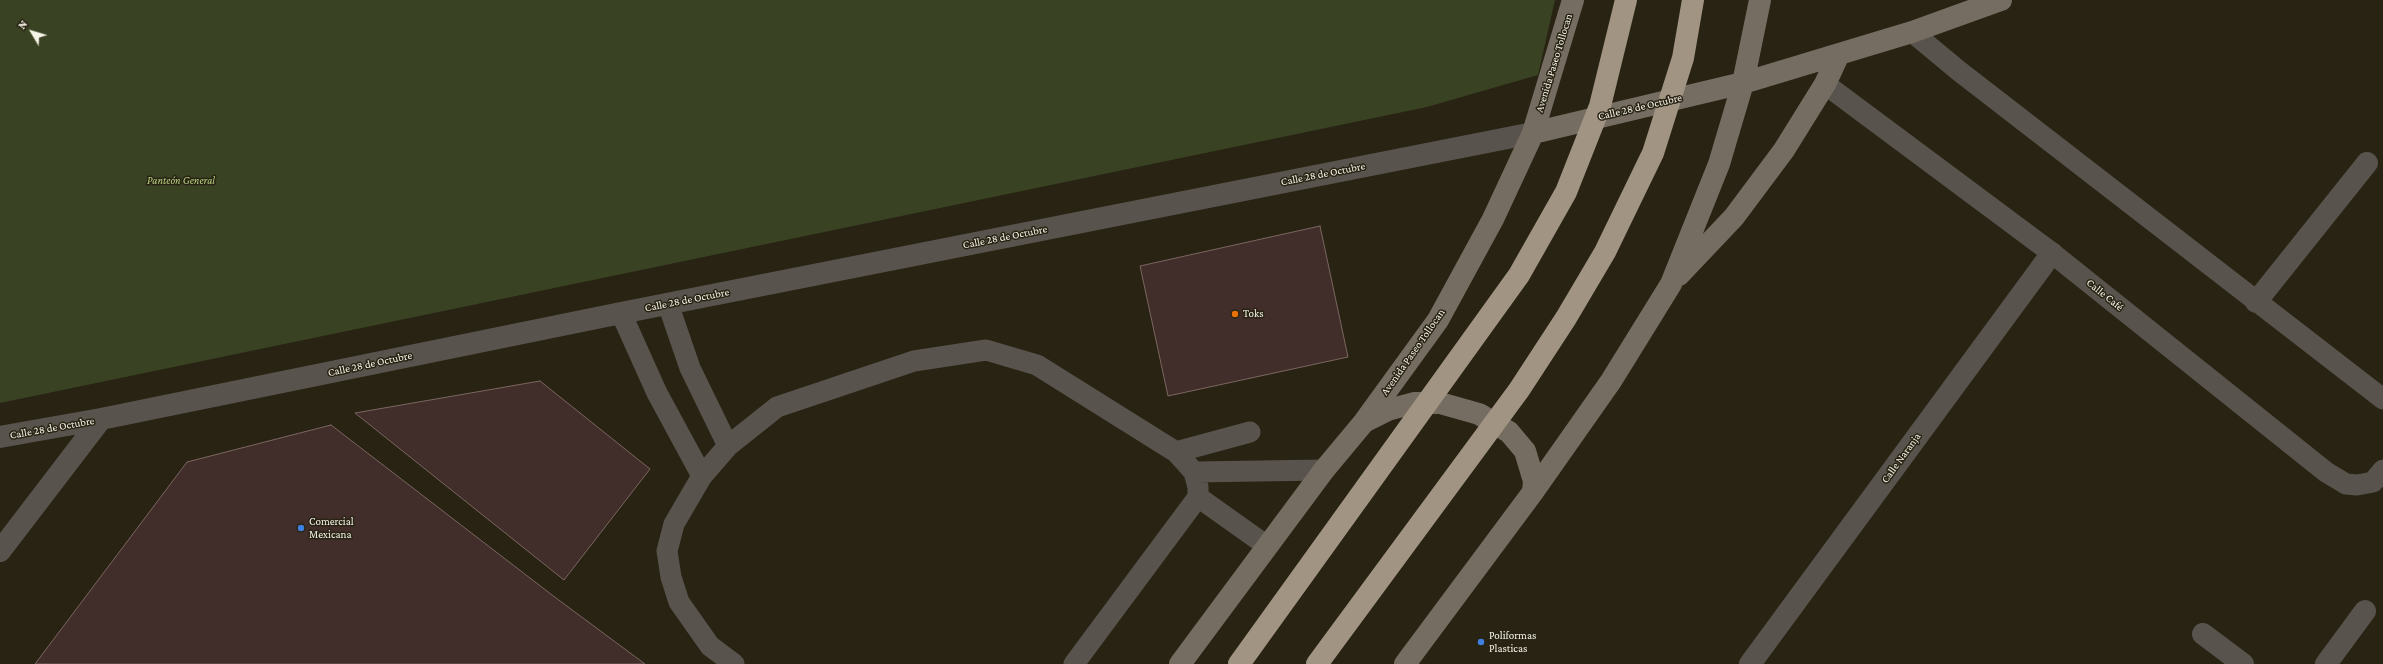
<!DOCTYPE html>
<meta charset="utf-8">
<style>
body{margin:0}
#map{position:relative;width:2383px;height:664px;overflow:hidden;background:#282313;font-family:"Crimson Pro",serif}
canvas{display:block}
.north{position:absolute;left:12px;top:12px;width:40px;height:40px;-webkit-text-stroke:3px #282313;paint-order:stroke;rotate:308deg;font-size:11px;font-weight:700;line-height:16px;text-align:center;color:#f7f4e9}
.north::after{content:'';display:block;margin:auto;width:14px;height:18px;background:#f7f4e9;clip-path:polygon(50% 0,100% 100%,50% 72%,0 100%)}
</style>
<div id="map">
<canvas width="2383" height="664"></canvas>
<div class="north">N</div>
</div>
<script>
const g = document.querySelector('canvas').getContext('2d');
g.lineJoin = 'round';
function fill(path, color) {
  g.fillStyle = color;
  g.fill(path, 'evenodd');
}
function toPath(rows) {
  const path = new Path2D();
  for (const r of rows) {
    path.moveTo(r[0], r[1]);
    for (let i = 2; i < r.length; i += 2) path.lineTo(r[i], r[i + 1]);
  }
  return path;
}
function stroke(path, color, width, dash) {
  g.strokeStyle = color;
  g.lineWidth = width;
  g.lineCap = dash ? 'butt' : 'round';
  g.setLineDash(dash || []);
  g.stroke(path);
}
function label(font, color, halo, rows, align = 'center') {
  g.font = font + ' "Crimson Pro",serif';
  g.lineWidth = 3;
  g.setLineDash([]);
  g.textBaseline = 'middle';
  g.strokeStyle = halo;
  g.fillStyle = color;
  for (const [text, x, y, turn = 0] of rows) {
    g.save();
    g.translate(x, y);
    g.rotate((+turn || 0) * Math.PI / 180);
    g.textAlign = isNaN(turn) ? turn : align;
    if (halo) g.strokeText(text, 0, 0);
    g.fillText(text, 0, 0);
    g.restore();
  }
}
fill(toPath([
 [0,0,1555,0,1538,75,1427,107,0,403]
]), '#394222');
const building = toPath([
 [1320,226,1348,357,1168,396,1140,266,1320,226],
 [540,381,650,469,564,580,355,413,540,381],
 [331,425,552,595,645,664,35,664,187,462,331,425]
]);
fill(building, '#412e2a');
stroke(building, '#7c6661', 1);
stroke(toPath([
 [1912,32,1959,71,2383,399],
 [1825,84,2052,253,2326,472,2346,484,2357,485,2373,482,2383,470],
 [668,304,690,368,728,446],
 [621,313,657,393,702,476],
 [1176,452,1250,432],
 [1194,472,1324,470],
 [1198,497,1267,546],
 [734,664,710,646,679,602,671,577,667,551,674,524,702,476,728,446,777,407,914,361,986,350,1037,365,1176,452,1194,472,1198,487,1198,497,1074,664]
]), '#58534c', 21);
stroke(toPath([
 [2256,302,2367,163],
 [0,437,101,419,621,313,1533,133],
 [0,551,101,419],
 [2203,634,2243,664],
 [1750,664,2052,253],
 [2326,664,2365,611]
]), '#58534c', 22);
stroke(toPath([
 [1533,133,1743,83,1912,32,2001,0],
 [1679,275,1734,217,1784,150,1825,84,1839,54],
 [1366,421,1388,410,1414,403,1440,403,1479,414,1509,432,1525,451,1534,481,1533,492],
 [1180,664,1324,470,1364,422,1438,320,1493,219,1533,133,1573,0],
 [1405,664,1533,492,1611,381,1671,284,1719,164,1743,83,1760,0]
]), '#766d62', 22);
stroke(toPath([
 [1239,664,1519,275,1566,192,1600,106,1626,0],
 [1317,664,1519,390,1566,318,1605,252,1653,153,1683,58,1693,0]
]), '#a29483', 22);
for (const [x, y, r, color] of [
 [1235,314,4,"#e8710a"],
 [301,528,4,"#3f7fe0"],
 [1481,642,4,"#3f7fe0"]
]) {
  const dot = new Path2D();
  dot.arc(x, y, r, 0, 2 * Math.PI);
  g.fillStyle = color;
  g.fill(dot);
  stroke(dot, '#282313', 1.5);
}
label('11px', '#f7f4e9', '#282313', [
 ["Avenida Paseo Tollocan",1554,63,-73],
 ["Calle 28 de Octubre",1640,107,-13],
 ["Calle 28 de Octubre",1323,174,-11],
 ["Calle 28 de Octubre",1005,237,-11],
 ["Calle Café",2105,295,39],
 ["Calle 28 de Octubre",687,300,-11],
 ["Avenida Paseo Tollocan",1413,352,-55],
 ["Calle 28 de Octubre",370,364,-12],
 ["Calle 28 de Octubre",52,428,-10],
 ["Calle Naranja",1901,458,-54]
]);
label('italic 11px', '#b8d080', '#282313', [
 ["Panteón General",181,181]
]);
label('11px', '#f7f4e9', '#282313', [
 ["Toks",1243,314],
 ["Comercial",309,522],
 ["Mexicana",309,535],
 ["Poliformas",1489,636],
 ["Plasticas",1489,649]
], 'left');
</script>
